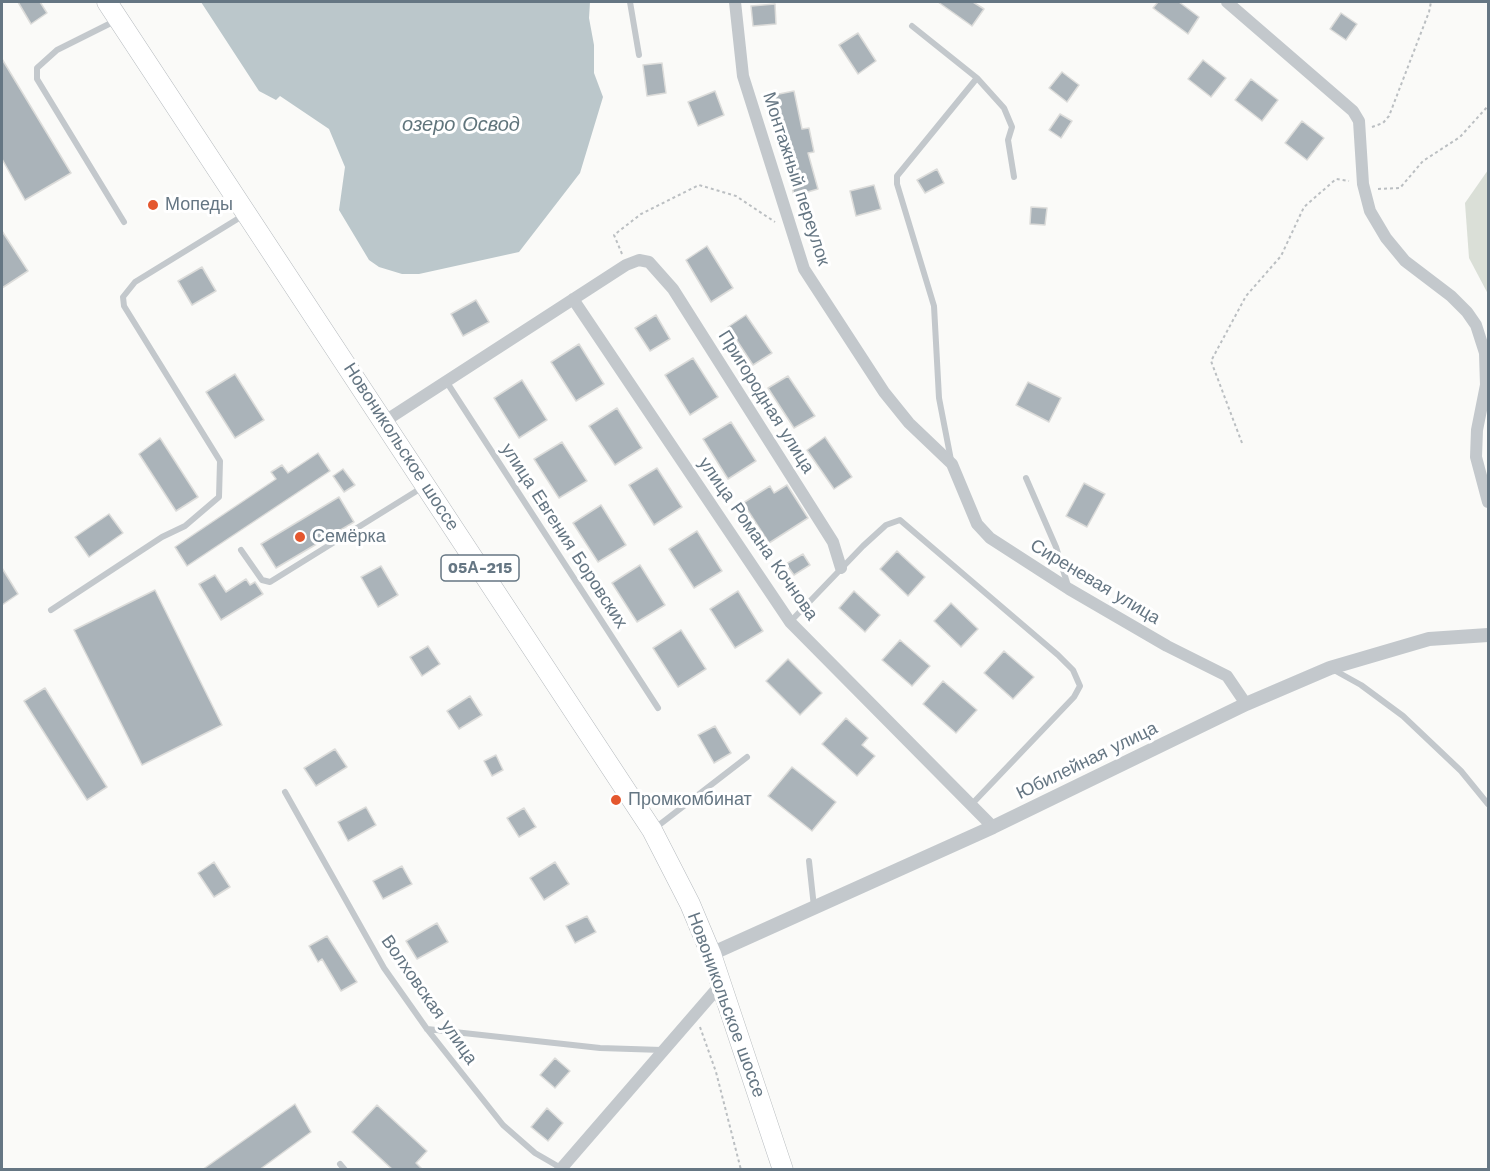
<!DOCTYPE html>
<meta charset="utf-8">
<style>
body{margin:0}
#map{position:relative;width:1490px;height:1171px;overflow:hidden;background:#fafaf8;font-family:"Work Sans",sans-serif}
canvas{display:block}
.frame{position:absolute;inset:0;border:3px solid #657683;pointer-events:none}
</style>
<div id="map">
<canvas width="1490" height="1171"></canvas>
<div class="frame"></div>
</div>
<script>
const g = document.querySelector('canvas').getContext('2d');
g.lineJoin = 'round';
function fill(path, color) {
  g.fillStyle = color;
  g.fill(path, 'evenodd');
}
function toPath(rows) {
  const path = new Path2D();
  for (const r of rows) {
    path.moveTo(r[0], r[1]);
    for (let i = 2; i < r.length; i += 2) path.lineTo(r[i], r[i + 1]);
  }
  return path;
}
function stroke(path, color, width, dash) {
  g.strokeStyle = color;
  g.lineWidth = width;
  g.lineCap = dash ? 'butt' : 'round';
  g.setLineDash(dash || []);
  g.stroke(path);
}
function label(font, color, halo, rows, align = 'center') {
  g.font = font + ' "Work Sans",sans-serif';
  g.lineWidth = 6;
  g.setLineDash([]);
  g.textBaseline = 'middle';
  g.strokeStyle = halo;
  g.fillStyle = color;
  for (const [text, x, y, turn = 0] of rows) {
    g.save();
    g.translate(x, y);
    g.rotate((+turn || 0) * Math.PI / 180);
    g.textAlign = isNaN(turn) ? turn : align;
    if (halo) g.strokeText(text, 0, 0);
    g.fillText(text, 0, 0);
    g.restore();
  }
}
fill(toPath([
 [1488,170,1488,294,1469,258,1465,203]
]), '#dadfd7');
fill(toPath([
 [201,2,590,2,589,18,594,45,594,73,603,97,580,173,519,252,419,274,402,274,379,267,369,260,339,210,345,167,329,129,280,96,276,100,259,91]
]), '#bbc7cb');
const building = toPath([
 [18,2,40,2,47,13,31,24,18,2],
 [938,2,973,2,984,9,972,26,938,2],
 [1158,2,1179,2,1199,17,1188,34,1153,8,1158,2],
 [775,4,776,24,753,26,751,6,775,4],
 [1341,13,1357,24,1346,40,1330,29,1341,13],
 [858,33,876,61,858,74,839,45,858,33],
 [2,59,71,173,25,200,2,159,2,59],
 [1203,60,1226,78,1211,97,1188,79,1203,60],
 [662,63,666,93,647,96,643,65,662,63],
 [1062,72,1079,85,1067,102,1049,88,1062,72],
 [1251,79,1278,100,1262,121,1235,100,1251,79],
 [715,91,724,115,698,126,688,102,715,91],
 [794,91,802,129,809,128,814,152,808,153,818,189,794,196,774,95,794,91],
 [1060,114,1072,121,1061,138,1049,130,1060,114],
 [1302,121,1324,138,1307,160,1285,143,1302,121],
 [937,169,944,183,925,193,917,180,937,169],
 [874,185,881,209,856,216,850,191,874,185],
 [1031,207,1047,208,1045,225,1030,224,1031,207],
 [2,231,28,271,2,288,2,231],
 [707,246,733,288,711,302,686,260,707,246],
 [202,267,216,291,192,305,178,281,202,267],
 [476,300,489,322,463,336,451,314,476,300],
 [656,315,670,339,650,351,635,328,656,315],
 [746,315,772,353,753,365,728,327,746,315],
 [579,344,604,384,576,401,551,362,579,344],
 [693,358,718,397,690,415,665,375,693,358],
 [235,374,264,420,235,438,206,392,235,374],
 [788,376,815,416,794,428,768,388,788,376],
 [522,380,547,420,519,438,494,398,522,380],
 [1028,382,1061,398,1049,422,1016,405,1028,382],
 [617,408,642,448,615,465,589,426,617,408],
 [731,422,756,461,728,479,703,439,731,422],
 [825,437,852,477,834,489,807,450,825,437],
 [160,438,198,497,176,511,139,454,160,438],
 [562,442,587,481,559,498,534,459,562,442],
 [318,453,330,471,187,566,175,547,276,479,271,472,282,465,288,473,318,453],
 [657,468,682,507,654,525,629,485,657,468],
 [343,469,355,485,344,492,333,476,343,469],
 [1084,483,1105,494,1087,527,1066,516,1084,483],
 [787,485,808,518,769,543,743,503,770,486,774,493,787,485],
 [339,497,354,522,276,568,261,544,339,497],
 [601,505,626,545,598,562,573,523,601,505],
 [109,514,123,533,89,557,75,537,109,514],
 [697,531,722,571,694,588,669,549,697,531],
 [897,551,925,577,908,596,880,569,897,551],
 [803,554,810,565,794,575,786,564,803,554],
 [640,565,665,605,637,622,612,583,640,565],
 [381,566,398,595,378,607,361,577,381,566],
 [2,568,18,594,2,605,2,568],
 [215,575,226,592,246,579,250,585,255,582,263,594,221,620,199,584,215,575],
 [155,590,222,725,142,765,74,630,155,590],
 [738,591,763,631,735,648,710,609,738,591],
 [854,591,880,615,865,632,839,608,854,591],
 [951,603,978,629,961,647,934,621,951,603],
 [681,630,706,669,678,687,653,648,681,630],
 [900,640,930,666,912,686,882,660,900,640],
 [428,646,440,664,422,676,410,657,428,646],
 [1004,651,1034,677,1013,699,984,673,1004,651],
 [788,659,822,693,800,715,766,681,788,659],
 [943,681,977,710,956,733,923,704,943,681],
 [45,688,107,787,87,800,24,701,45,688],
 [470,696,482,715,459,729,447,711,470,696],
 [846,718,868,738,862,745,875,756,857,776,822,744,846,718],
 [715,726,731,753,714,763,698,735,715,726],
 [335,749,347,767,316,786,304,768,335,749],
 [496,755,503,770,492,776,484,761,496,755],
 [792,767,836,802,812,831,768,796,792,767],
 [366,807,376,825,348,841,338,822,366,807],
 [524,808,536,827,519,837,507,818,524,808],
 [214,862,230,887,214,897,198,873,214,862],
 [555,862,569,884,544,900,530,878,555,862],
 [402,866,412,884,383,899,373,881,402,866],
 [587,916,596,932,575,943,566,926,587,916],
 [437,923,448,942,417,959,406,941,437,923],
 [327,936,357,982,341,991,322,959,318,962,309,946,327,936],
 [555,1058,570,1071,555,1088,540,1075,555,1058],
 [295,1104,311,1132,259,1170,202,1170,295,1104],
 [377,1105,427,1151,416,1163,423,1170,393,1170,352,1132,377,1105],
 [547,1108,563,1123,548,1141,531,1127,547,1108]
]);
fill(building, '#aab3b9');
stroke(building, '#dcdcda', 1.5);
const trunk = toPath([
 [107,2,652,830,690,904,711,954,783,1170]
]);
stroke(trunk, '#b4b9bd', 21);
stroke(toPath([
 [1372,127,1383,123,1389,116,1429,12,1431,2],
 [1378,189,1400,188,1423,161,1460,137,1488,106],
 [622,254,614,235,641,214,699,185,736,196,775,222],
 [1242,443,1211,361,1246,296,1281,256,1304,207,1336,179,1349,181],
 [700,1027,716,1072,741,1170]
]), '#bbbfc2', 2, [3, 3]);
stroke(toPath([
 [630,2,639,55],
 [115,21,57,50,37,68,37,79,124,222],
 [912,26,977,78,1004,108,1012,127,1008,140,1014,177],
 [446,381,658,708],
 [951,460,939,398,934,306,897,184,897,176,977,78],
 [1026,478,1056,547,1068,586],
 [241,550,262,580,270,582,423,487],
 [51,610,162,537,185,526,219,497,220,461,124,306,123,297,135,282,244,215],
 [790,622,863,546,886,525,900,520,1058,655,1073,670,1080,686,1074,697,971,805],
 [1334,670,1361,685,1403,716,1461,771,1488,804],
 [285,792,384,968,427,1029,503,1125,535,1153,561,1168],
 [655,828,747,757],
 [809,861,814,907],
 [427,1029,600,1048,662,1050],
 [340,1164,345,1170]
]), '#c3c8cc', 6);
stroke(toPath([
 [735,2,743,76,804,269,884,392,909,423,952,464,977,524,990,538,1069,589,1167,646,1227,676,1246,704],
 [1227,2,1353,111,1359,121,1363,184,1370,211,1386,238,1405,261,1451,296,1467,312,1476,325,1485,353,1486,385,1477,430,1476,457,1488,502],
 [573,299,790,622,993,827],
 [385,421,626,265,639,260,649,262,673,289,833,542,841,568],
 [560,1170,722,983]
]), '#c3c8cc', 12);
stroke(toPath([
 [711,954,993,827,1246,704,1330,668,1429,639,1488,635]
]), '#c3c8cc', 14);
stroke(trunk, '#fff', 20);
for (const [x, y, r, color] of [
 [153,205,6,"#e4572e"],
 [300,537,6,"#e4572e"],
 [616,800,6,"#e4572e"]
]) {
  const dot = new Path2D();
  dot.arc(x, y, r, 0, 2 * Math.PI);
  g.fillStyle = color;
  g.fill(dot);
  stroke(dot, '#fff', 2);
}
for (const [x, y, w] of [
 [480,568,78]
]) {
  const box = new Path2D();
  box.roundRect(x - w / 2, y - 13, w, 26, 4.5);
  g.fillStyle = '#fff';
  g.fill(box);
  stroke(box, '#657683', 1.5);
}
label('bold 16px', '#657683', null, [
 ["05А-215",480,568]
]);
label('18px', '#657683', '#fff', [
 ["Монтажный переулок",796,179,72],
 ["Пригородная улица",766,402,58],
 ["Новоникольское шоссе",401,447,57],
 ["улица Евгения Боровских",564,536,57],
 ["улица Романа Кочнова",758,539,55],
 ["Сиреневая улица",1095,582,31],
 ["Юбилейная улица",1087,761,-26],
 ["Волховская улица",429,1000,55],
 ["Новоникольское шоссе",726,1005,70]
]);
label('18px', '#657683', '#fff', [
 ["Мопеды",165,205],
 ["Семёрка",312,537],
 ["Промкомбинат",628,800]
], 'left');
label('italic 20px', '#60757c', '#fff', [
 ["озеро Освод",461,125]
]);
</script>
